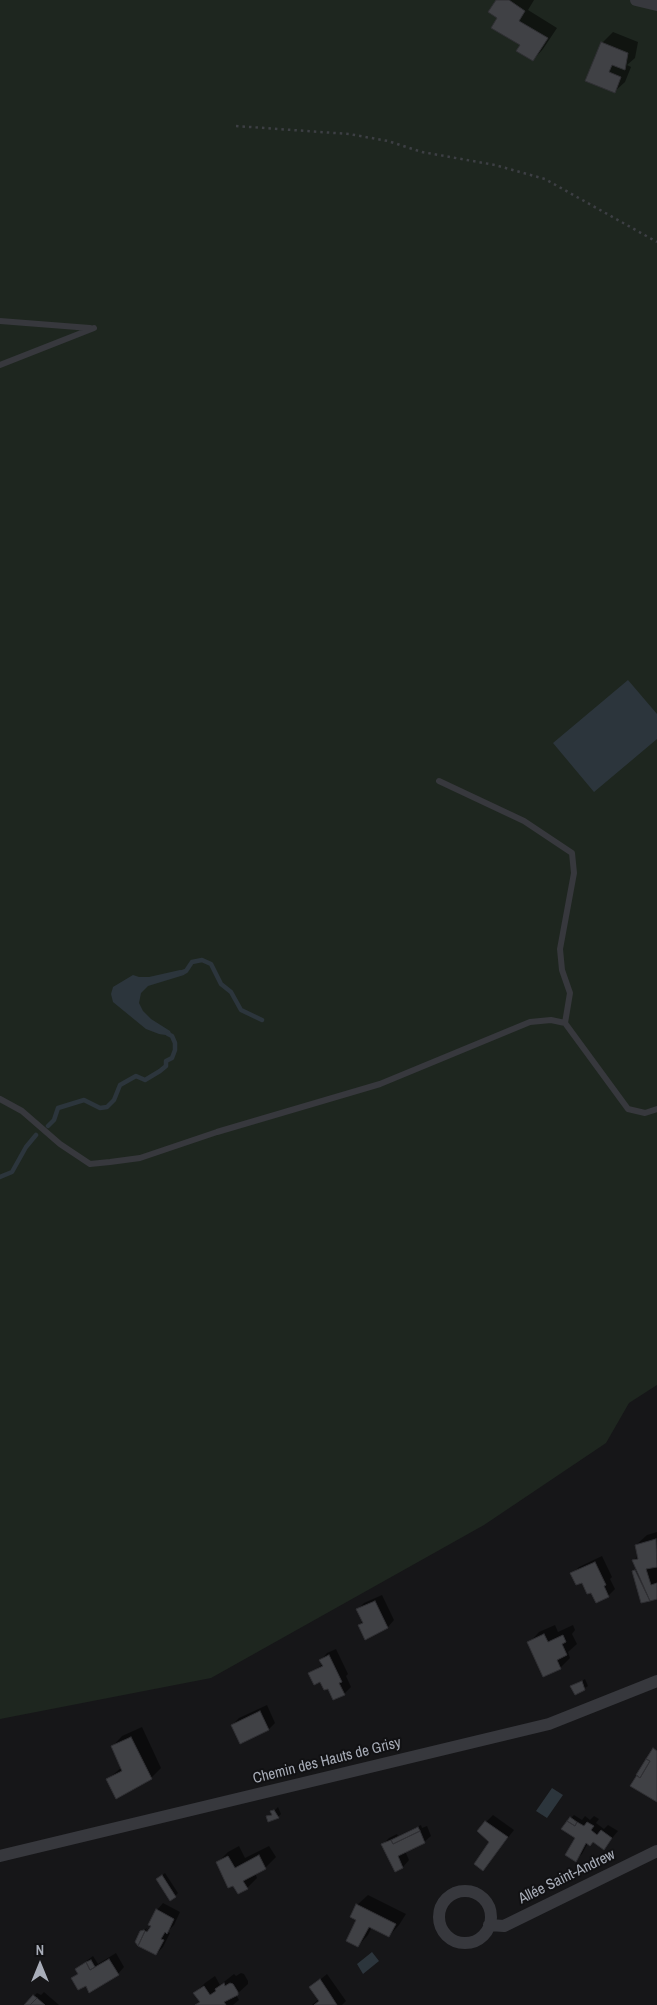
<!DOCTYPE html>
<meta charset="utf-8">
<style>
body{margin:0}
#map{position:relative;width:657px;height:2005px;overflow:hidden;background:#161618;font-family:"Archivo Narrow",sans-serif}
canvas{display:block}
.north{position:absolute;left:15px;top:1940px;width:50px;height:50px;-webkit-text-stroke:4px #111113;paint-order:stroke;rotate:0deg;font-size:14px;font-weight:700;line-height:20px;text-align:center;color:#a8adb8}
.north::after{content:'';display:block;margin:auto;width:18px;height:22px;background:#a8adb8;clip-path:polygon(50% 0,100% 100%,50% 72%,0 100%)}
</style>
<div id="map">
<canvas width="657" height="2005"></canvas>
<div class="north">N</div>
</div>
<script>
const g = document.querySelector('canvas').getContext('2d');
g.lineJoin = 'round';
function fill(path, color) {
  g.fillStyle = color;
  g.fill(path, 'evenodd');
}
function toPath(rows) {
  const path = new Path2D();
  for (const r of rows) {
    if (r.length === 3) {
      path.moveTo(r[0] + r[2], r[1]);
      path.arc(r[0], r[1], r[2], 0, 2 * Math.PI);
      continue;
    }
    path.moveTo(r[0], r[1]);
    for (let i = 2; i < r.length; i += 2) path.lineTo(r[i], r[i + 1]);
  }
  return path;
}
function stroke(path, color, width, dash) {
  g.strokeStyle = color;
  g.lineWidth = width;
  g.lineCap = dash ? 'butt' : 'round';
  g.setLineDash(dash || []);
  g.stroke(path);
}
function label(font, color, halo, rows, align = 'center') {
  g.font = font + ' "Archivo Narrow",sans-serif';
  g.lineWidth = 4;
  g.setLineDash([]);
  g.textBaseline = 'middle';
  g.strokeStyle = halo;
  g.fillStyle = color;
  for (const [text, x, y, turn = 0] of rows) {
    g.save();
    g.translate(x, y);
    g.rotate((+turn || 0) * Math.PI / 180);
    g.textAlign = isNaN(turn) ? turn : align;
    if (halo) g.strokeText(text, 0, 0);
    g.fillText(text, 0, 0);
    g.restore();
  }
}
fill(toPath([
 [0,0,657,0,657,1385,629,1403,606,1443,484,1525,211,1678,0,1719]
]), '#1e261f');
fill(toPath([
 [628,680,657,714,657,739,594,792,553,743],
 [180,970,188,971,184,975,148,986,141,993,139,1003,143,1011,151,1019,170,1031,172,1036,159,1034,146,1029,113,1002,111,994,113,987,133,975,139,977,149,977],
 [552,1788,563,1795,547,1818,536,1811],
 [372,1952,379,1961,363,1974,357,1964]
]), '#2c353c');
fill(toPath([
 [497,0,534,0,528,10,557,28,543,49,533,60,499,17],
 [613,32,638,42,635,58,627,65,631,67,625,82,614,92,586,80,602,43],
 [657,1532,657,1597,642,1602,633,1571,637,1568,634,1560,638,1556,636,1545,647,1535],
 [602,1556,612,1577,610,1579,615,1589,608,1596,591,1591,582,1581,572,1574,579,1567],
 [382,1595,394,1620,388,1627,366,1638,359,1625,363,1621,358,1609,364,1603],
 [555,1625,558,1632,573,1625,575,1630,572,1634,577,1644,568,1652,570,1658,560,1668,529,1643,539,1632],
 [336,1649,348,1674,346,1676,351,1687,344,1694,328,1688,310,1674,323,1664,321,1660,327,1653],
 [585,1679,588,1686,575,1694,572,1687],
 [267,1705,275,1723,269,1729,232,1725,239,1718],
 [142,1727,161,1768,151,1778,108,1779,122,1767,112,1747,122,1736],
 [278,1807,281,1814,278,1817,268,1817],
 [493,1815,514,1830,483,1869,491,1841,486,1822],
 [574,1815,582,1820,585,1816,590,1820,594,1816,599,1819,596,1823,604,1829,608,1825,618,1831,604,1848,594,1841,588,1843,582,1854,575,1860,577,1837,568,1821],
 [421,1825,422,1828,427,1826,431,1836,424,1842,405,1851,409,1860,403,1867,395,1871,383,1844,389,1838,397,1834,398,1836],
 [239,1846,245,1858,269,1846,276,1857,265,1868,255,1873,257,1878,247,1888,218,1862,228,1852],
 [165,1873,178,1893,175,1896,161,1876],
 [368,1895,406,1914,399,1925,389,1936,372,1927,368,1935,358,1946,357,1905],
 [163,1903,180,1912,174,1925,167,1932,170,1933,163,1947,156,1954,141,1932,147,1928,145,1932,152,1925,157,1910],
 [116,1953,124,1967,118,1974,86,1984,73,1978,79,1973,76,1969,93,1956,98,1964],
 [241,1973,244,1974,248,1981,248,1984,236,1995,239,2000,233,2005,196,2005,200,2001,195,1993,205,1983,215,1976,220,1985,234,1974,236,1976],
 [327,1974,346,2001,342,2005,312,2005,319,1999,311,1987],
 [44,1992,59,2005,25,2005,37,1993,41,1995]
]), '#0007');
stroke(toPath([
 [180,973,186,971,192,962,202,960,211,964,221,984,231,992,241,1010,262,1020],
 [48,1126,54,1120,58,1108,84,1100,100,1108,107,1107,114,1100,120,1085,136,1076,145,1080,160,1071,166,1066,166,1061,172,1058,175,1050,175,1043,172,1036,168,1034],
 [0,1177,12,1172,26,1147,36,1135]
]), '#2c353c', 4.5);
const building = toPath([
 [496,0,509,0,525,11,519,21,548,38,533,61,516,51,520,45,491,28,497,18,488,12,496,0],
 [601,42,628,53,625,70,612,65,609,72,621,77,615,93,585,81,601,42],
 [656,1539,657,1567,646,1569,651,1585,657,1583,657,1599,650,1601,632,1560,638,1559,635,1545,656,1539],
 [595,1562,606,1585,604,1586,609,1597,596,1603,591,1593,587,1594,582,1583,576,1585,570,1573,595,1562],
 [635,1570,650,1601,641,1603,632,1571,635,1570],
 [375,1601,388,1628,365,1640,358,1625,363,1623,356,1609,375,1601],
 [544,1634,548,1642,563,1635,566,1642,562,1644,567,1655,557,1660,561,1669,543,1677,527,1642,544,1634],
 [329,1655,342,1682,339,1683,345,1695,333,1700,328,1689,324,1690,320,1682,314,1685,308,1673,323,1666,319,1660,329,1655],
 [582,1681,585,1690,575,1695,570,1686,582,1681],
 [260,1711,269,1730,240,1744,231,1725,260,1711],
 [131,1737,152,1779,116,1799,106,1779,122,1771,111,1746,131,1737],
 [653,1748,657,1751,657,1802,630,1786,637,1775,640,1778,650,1761,646,1759,653,1748],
 [646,1759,650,1761,640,1778,636,1775,646,1759],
 [274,1810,279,1818,268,1822,266,1816,272,1815,270,1811,274,1810],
 [570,1817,577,1822,575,1826,567,1821,570,1817],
 [485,1821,508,1837,483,1871,474,1864,489,1842,477,1831,485,1821],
 [567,1821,575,1826,577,1822,584,1826,587,1822,594,1826,591,1830,597,1835,601,1830,612,1838,604,1850,593,1842,590,1846,586,1843,576,1862,565,1855,575,1838,561,1829,567,1821],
 [418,1827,420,1831,393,1844,391,1840,418,1827],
 [420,1831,425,1843,398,1856,403,1868,395,1872,381,1844,391,1840,393,1844,420,1831],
 [259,1855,266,1869,243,1881,248,1889,238,1894,233,1886,228,1888,216,1862,228,1856,235,1868,259,1855],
 [162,1875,176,1897,170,1901,156,1879,162,1875],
 [356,1904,396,1924,389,1937,369,1927,358,1947,346,1941,356,1920,350,1917,356,1904],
 [156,1909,174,1919,167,1934,165,1932,161,1939,164,1940,156,1955,138,1946,145,1931,147,1932,151,1926,148,1925,156,1909],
 [144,1930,145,1931,138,1946,135,1942,140,1931,144,1930],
 [109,1959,119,1975,89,1993,86,1986,78,1990,71,1978,78,1974,75,1969,86,1962,90,1970,109,1959],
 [91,1960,95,1967,90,1970,86,1962,91,1960],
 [320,1979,330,1994,337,2005,314,2005,319,2001,309,1987,320,1979],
 [224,1983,225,1986,230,1983,233,1984,238,1992,238,1995,224,2002,226,2005,195,2005,200,2002,193,1993,204,1986,210,1995,216,1991,215,1989,224,1983],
 [33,1995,37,1998,30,2005,24,2005,33,1995],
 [37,1998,45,2005,30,2005,37,1998]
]);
fill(building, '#404145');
stroke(building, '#303034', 1);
stroke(toPath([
 [236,126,349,134,388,141,422,152,495,165,545,179,657,242]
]), '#3d3f44', 2.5, [2.5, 4]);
stroke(toPath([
 [0,321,90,328],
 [0,365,94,328],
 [439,781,524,821,572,853,574,873,560,949,562,970,570,993,565,1023],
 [0,1099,22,1111,60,1144,90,1164,110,1162,140,1158,217,1132,380,1084,530,1022,551,1020,565,1023,628,1109,645,1113,657,1109]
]), '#37383d', 6);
stroke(toPath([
 [636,0,657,5],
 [0,1856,549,1724,657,1681],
 [465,1917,26],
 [489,1925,504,1926,657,1851]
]), '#37383d', 12);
label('15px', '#a8adb8', '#111113', [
 ["Chemin des Hauts de Grisy",327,1761,-14],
 ["Allée Saint-Andrew",567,1877,-26]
]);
</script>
